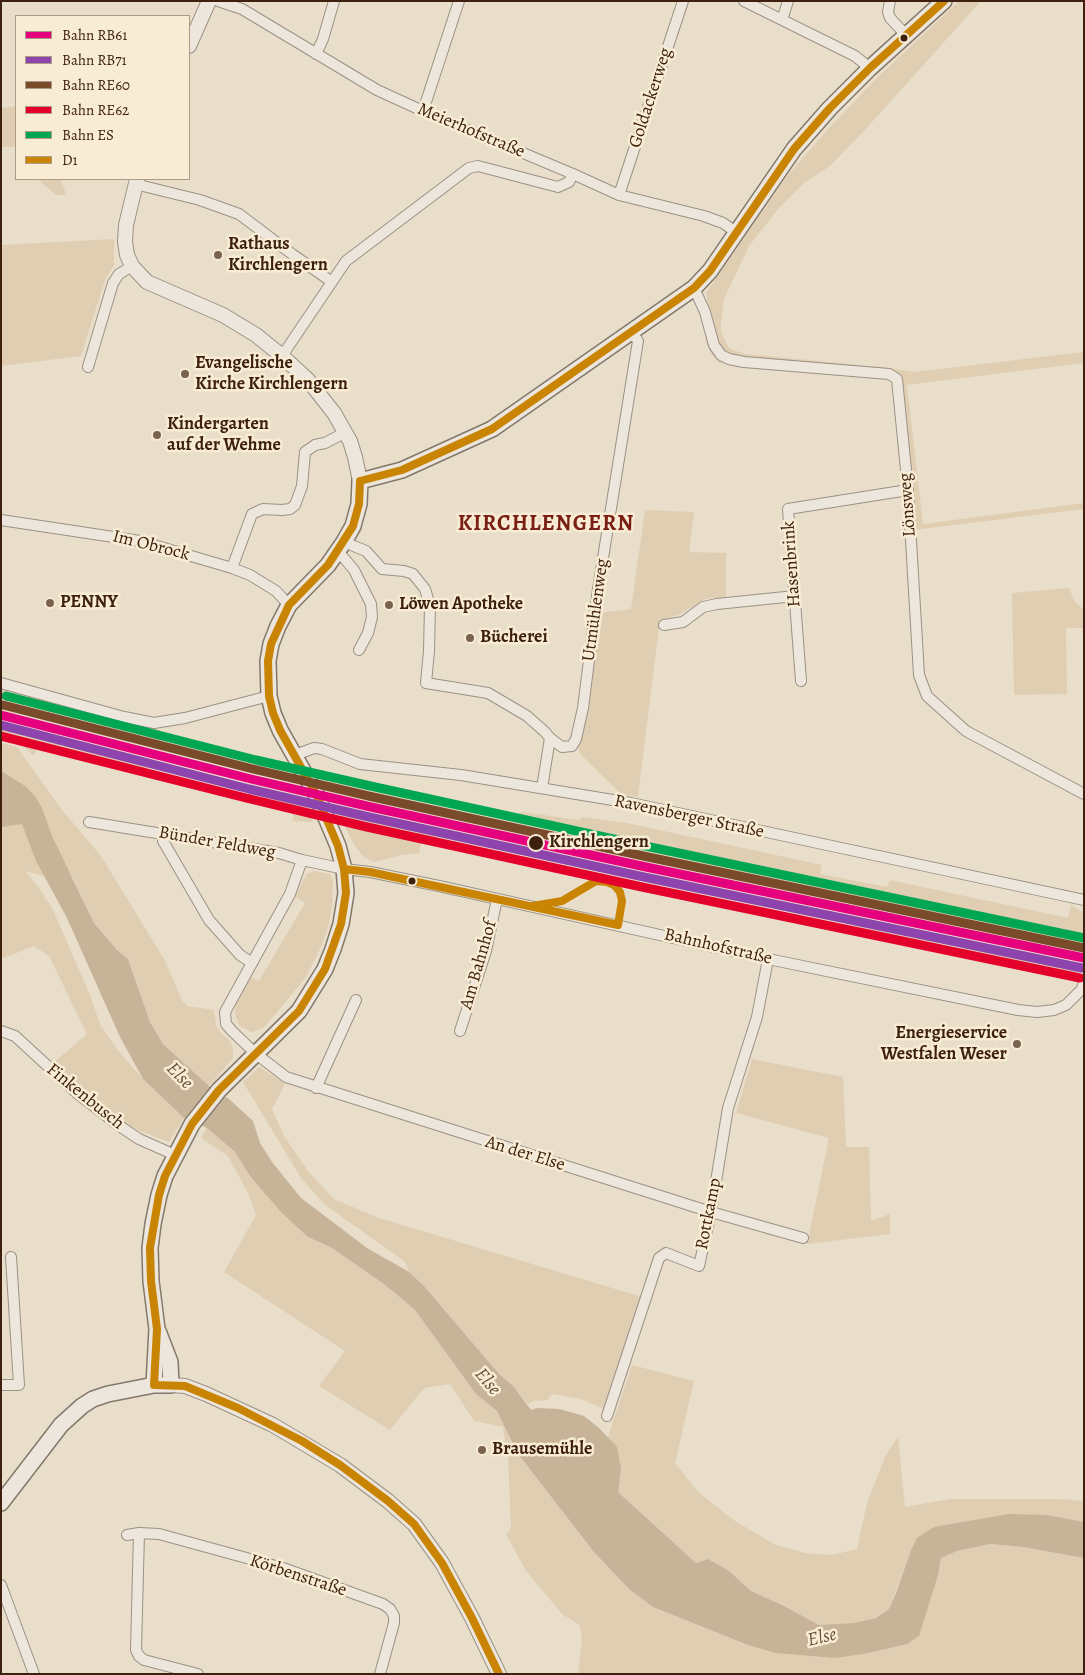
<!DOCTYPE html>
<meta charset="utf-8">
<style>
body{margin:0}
#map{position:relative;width:1085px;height:1675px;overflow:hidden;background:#e9deca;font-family:Alegreya,serif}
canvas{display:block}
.frame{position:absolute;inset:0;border:2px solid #3e200f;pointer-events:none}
.legend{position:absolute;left:15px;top:15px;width:175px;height:165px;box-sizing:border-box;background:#f9ecd4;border:1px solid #ae9a85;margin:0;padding:6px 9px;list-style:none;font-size:15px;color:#3e200f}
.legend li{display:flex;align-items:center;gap:10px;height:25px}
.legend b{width:25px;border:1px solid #ae9a85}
</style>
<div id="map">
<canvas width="1085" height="1675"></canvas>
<div class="frame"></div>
<ul class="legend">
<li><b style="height:6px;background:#e5007d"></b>Bahn RB61</li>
<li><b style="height:6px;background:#8e44ad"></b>Bahn RB71</li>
<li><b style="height:6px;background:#7a4b2a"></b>Bahn RE60</li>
<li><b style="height:6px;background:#e4002b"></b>Bahn RE62</li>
<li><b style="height:6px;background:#00a651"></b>Bahn ES</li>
<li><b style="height:6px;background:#c98404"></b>D1</li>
</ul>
</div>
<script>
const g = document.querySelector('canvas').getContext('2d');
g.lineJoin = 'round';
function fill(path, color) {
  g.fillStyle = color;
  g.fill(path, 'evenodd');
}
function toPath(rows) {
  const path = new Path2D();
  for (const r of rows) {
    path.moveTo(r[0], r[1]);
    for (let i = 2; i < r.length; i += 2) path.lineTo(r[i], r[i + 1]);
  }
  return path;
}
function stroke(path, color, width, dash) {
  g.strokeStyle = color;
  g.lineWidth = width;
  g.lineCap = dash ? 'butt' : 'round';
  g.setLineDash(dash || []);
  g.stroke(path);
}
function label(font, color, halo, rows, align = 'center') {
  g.font = font + ' Alegreya,serif';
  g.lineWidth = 5;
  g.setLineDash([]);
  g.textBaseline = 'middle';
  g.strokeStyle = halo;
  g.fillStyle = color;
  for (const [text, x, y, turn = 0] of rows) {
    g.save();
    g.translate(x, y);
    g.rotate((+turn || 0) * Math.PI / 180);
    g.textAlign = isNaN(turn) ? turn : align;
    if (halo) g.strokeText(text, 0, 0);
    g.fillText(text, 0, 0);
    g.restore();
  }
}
fill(toPath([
 [959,1,981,1,863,132,830,166,804,183,779,208,749,246,724,299,721,324,721,331,727,345,733,350,746,354,890,368,914,372,1084,352,1084,363,907,385,923,524,1084,503,1084,509,906,531,892,378,737,367,719,363,710,352,705,340,716,339,706,293,787,176,830,127,876,79],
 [16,106,16,147,1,147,1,108],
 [37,179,61,179,66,195,56,195],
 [114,239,114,265,105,280,81,356,1,366,1,245],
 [645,510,694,512,689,552,726,553,726,597,705,599,680,614,660,620,638,797,621,794,580,754,577,744,599,613,631,609],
 [1069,588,1074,600,1079,606,1084,609,1084,628,1066,628,1067,694,1014,695,1012,593],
 [1,688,160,730,158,740,1,699],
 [1,722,121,754,155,762,145,769,38,744,34,756,20,743,1,733],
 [1,743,17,747,62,810,101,856,164,959,182,1000,187,1006,214,1010,216,1025,221,1033,230,1041,233,1048,233,1058,209,1086,163,1044,150,1022,128,959,117,950,94,923,71,874,43,876,25,871,39,888,53,910,90,995,100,1024,116,1048,141,1077,184,1118,169,1142,128,1126,82,1091,52,1064,87,1034,49,956,34,946,4,958,1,957],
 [213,776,303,797,307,805,313,822,293,821,293,808,285,807,284,802,263,800,263,793,211,784],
 [342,810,438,830,436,838,434,841,422,839,419,853,401,855,375,862,364,857,355,846,339,815],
 [491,811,518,814,521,812,580,820,582,817,627,823,822,865,820,874,887,887,890,880,1068,918,1071,905,1084,913,1084,943,899,905,701,867,702,861,486,814],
 [314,871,330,874,333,881,332,905,328,928,321,947,306,977,274,1016,263,1028,253,1032,247,1030,239,1025,236,1017,235,1008,237,1002,251,977,259,981,305,903,295,896,307,874],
 [856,920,955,940,953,946,855,928],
 [963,942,1067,962,1079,971,1077,981,1073,980,1063,971,962,949],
 [752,1059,843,1077,846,1147,869,1147,871,1221,890,1214,890,1234,807,1244,829,1138,736,1113],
 [259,1067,285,1084,272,1109,284,1136,308,1171,334,1199,379,1218,642,1297,606,1410,581,1399,552,1394,548,1400,534,1401,528,1404,514,1387,499,1374,424,1286,409,1272,405,1262,324,1204,301,1178,243,1082],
 [207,1128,235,1152,250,1176,308,1237,332,1248,384,1284,415,1310,476,1394,497,1411,518,1454,594,1552,629,1589,653,1607,748,1645,869,1653,907,1644,938,1575,941,1558,957,1551,990,1544,1023,1547,1084,1558,1084,1674,578,1674,582,1640,580,1626,572,1620,563,1615,526,1571,506,1534,511,1528,508,1457,503,1427,474,1421,450,1384,424,1388,390,1430,319,1386,345,1351,224,1272,256,1215,248,1193,228,1156,201,1138],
 [632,1365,694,1381,675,1463,698,1492,735,1521,776,1545,805,1553,832,1555,857,1549,867,1503,885,1457,898,1437,905,1507,951,1499,1060,1499,1084,1501,1084,1522,1047,1515,911,1550,889,1609,876,1618,854,1624,819,1625,784,1606,751,1591,728,1570,708,1559,696,1563,618,1492,608,1437]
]), '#dfceb2');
fill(toPath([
 [1,771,25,786,35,796,42,808,52,836,94,923,117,950,128,959,150,1022,163,1044,209,1086,229,1099,253,1121,260,1143,272,1162,301,1198,367,1248,409,1272,424,1286,499,1374,514,1387,531,1410,537,1408,559,1409,584,1416,599,1428,617,1447,621,1468,618,1492,696,1563,708,1559,728,1570,751,1591,784,1606,819,1625,854,1623,876,1618,889,1609,896,1593,911,1550,917,1538,934,1527,1009,1514,1047,1515,1084,1522,1084,1558,1023,1547,990,1544,957,1551,941,1558,938,1575,919,1636,907,1644,869,1653,835,1658,776,1653,748,1645,653,1607,629,1589,594,1552,518,1454,497,1411,476,1394,415,1310,384,1284,332,1248,308,1237,281,1212,250,1176,235,1152,207,1128,184,1118,143,1079,120,1037,67,918,36,861,22,824,1,827]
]), '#c6b398');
const minor = toPath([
 [218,1,242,9,377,90,423,111,573,174,619,195,704,216,723,223,736,232],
 [744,1,855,56,870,68],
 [890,1,888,12,890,18,906,35],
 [782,20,788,1],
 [316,54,323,39,334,1],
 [423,111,459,1],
 [135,184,200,200,239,214,292,254,332,282],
 [619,195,683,1],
 [694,288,705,312,714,345,721,355,729,359,744,362,889,374,897,379,908,490,919,675,927,696,966,731,1084,794],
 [282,356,346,261,469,168,478,166,558,187,569,182,573,174],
 [88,367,113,283,119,274,132,266],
 [1,520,140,541,232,568,250,575,276,591,289,605],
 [344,542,366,551,382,569,404,571,413,574,425,589,430,606,429,651,426,683,488,693,527,716,545,732,550,738,542,788],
 [338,551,354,570,371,604,372,617,368,633,359,650],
 [232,568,252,514,263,509,282,510,290,509,295,505,302,486,305,452,315,445,325,443,346,432],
 [664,625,683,622,703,607,717,604,795,596],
 [801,681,788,509,908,490],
 [1,683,124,717,154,723,185,718,269,696],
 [550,738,562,747,572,746,576,739,583,708,598,589,638,341,632,331],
 [295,755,314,748,322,749,360,764,461,775,631,803,1084,900],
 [89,822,279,853,302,860,344,869,370,872,439,886,768,959,1018,1010,1037,1012,1054,1010,1066,1005,1082,989,1084,981],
 [165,834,163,841,209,920,240,955,252,963],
 [302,860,290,894,225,1012,226,1024,232,1031,255,1053,286,1077,711,1212,803,1238],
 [1,1031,15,1036,78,1094,118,1125,139,1139,175,1155],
 [460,1031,486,951,497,899],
 [316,1088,356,1000],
 [1,1385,19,1385,11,1257],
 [607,1416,659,1258,666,1253,699,1266,711,1212,728,1108,757,1017,768,959],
 [139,1533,136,1650,139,1656,144,1660,198,1674],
 [127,1535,139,1533,159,1534,283,1568,383,1604,390,1609,394,1616,394,1623,380,1674],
 [1,1585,34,1674]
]);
const tertiary = toPath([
 [189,46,209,1],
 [137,179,126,225,125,242,127,255,132,266,147,282,223,315,256,335,282,356,308,380,334,413,350,441,355,457,360,481],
 [171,1385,185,1386,206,1394,273,1425,340,1465,388,1501,414,1524,442,1563,472,1618,499,1674]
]);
const secondary = toPath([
 [154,1385,157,1329,151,1281,150,1248,153,1224,159,1195,165,1176,192,1124,219,1090,299,1011,325,969,333,949,341,924,346,893,344,869,338,846,316,794,280,730,273,713,269,696,268,661,271,644,278,626,289,605,328,565,344,542,353,526,359,504,360,481,402,470,492,429,694,288,710,271,794,149,830,108,870,68,944,1],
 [1,1503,61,1425,82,1406,93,1399,108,1394,154,1385,171,1385,170,1362,158,1331]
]);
stroke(minor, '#9b9184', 12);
stroke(tertiary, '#9b9184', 16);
stroke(secondary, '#83786b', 18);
stroke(minor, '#ece6dd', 10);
stroke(tertiary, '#ece6dd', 14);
stroke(secondary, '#ece6dd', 15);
stroke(toPath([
 [360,481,359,504,353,526,328,565,289,605,271,644,268,661,269,696,273,713,280,730,316,794,338,846,344,869,346,893,341,924,325,969,299,1011,219,1090,192,1124,165,1176,159,1195,150,1248,151,1281,157,1329,154,1385,185,1386,238,1408,302,1441,340,1465,388,1501,414,1524,442,1563,472,1618,499,1674],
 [360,481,402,470,492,429,694,288,710,271,794,149,830,108,870,68,944,1],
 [344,869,370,872,618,925],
 [533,906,562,901,596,881,607,882,614,885,620,892,622,901,618,925]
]), '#c98404', 8);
stroke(toPath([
 [1,715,251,779,371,807,646,867,1084,958]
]), '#e5007d', 9);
stroke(toPath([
 [1,725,249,789,369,817,644,877,1082,968]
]), '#8e44ad', 9);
stroke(toPath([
 [3,705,253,769,373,797,648,857,1084,948]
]), '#7a4b2a', 9);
stroke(toPath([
 [1,736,246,798,367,827,642,887,1080,978]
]), '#e4002b', 9);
stroke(toPath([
 [6,696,256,760,375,787,650,847,1084,938]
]), '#00a651', 9);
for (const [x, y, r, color] of [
 [904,38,4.5,"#3e200f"],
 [218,255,5,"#7a6250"],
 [185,374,5,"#7a6250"],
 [157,435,5,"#7a6250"],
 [50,603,5,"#7a6250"],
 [389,605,5,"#7a6250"],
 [470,638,5,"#7a6250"],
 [536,843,8,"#3e200f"],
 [412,881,4.5,"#3e200f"],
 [1017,1044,5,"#7a6250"],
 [482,1450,5,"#7a6250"]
]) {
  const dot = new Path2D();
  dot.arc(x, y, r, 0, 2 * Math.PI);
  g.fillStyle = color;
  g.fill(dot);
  stroke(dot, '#f9ecd4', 2);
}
label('18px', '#3e200f', '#f9ecd4', [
 ["Goldackerweg",651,98,-72],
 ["Meierhofstraße",471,131,23],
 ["Lönsweg",908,505,-94],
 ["Im Obrock",151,546,14],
 ["Hasenbrink",792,564,-94],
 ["Utmühlenweg",596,610,-82],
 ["Ravensberger Straße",689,817,12],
 ["Bünder Feldweg",217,843,10],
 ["Bahnhofstraße",718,947,13],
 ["Am Bahnhof",479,965,-74],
 ["Finkenbusch",85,1097,39],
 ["An der Else",525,1154,17],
 ["Rottkamp",709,1214,-79],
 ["Körbenstraße",298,1576,18]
]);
label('bold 18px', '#3e200f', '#f9ecd4', [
 ["Rathaus",228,245],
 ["Kirchlengern",228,266],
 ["Evangelische",195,364],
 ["Kirche Kirchlengern",195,385],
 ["Kindergarten",167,425],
 ["auf der Wehme",167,446],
 ["PENNY",60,603],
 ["Löwen Apotheke",399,605],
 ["Bücherei",480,638],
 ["Energieservice",1007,1034,"right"],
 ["Westfalen Weser",1007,1055,"right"],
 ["Brausemühle",492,1450]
], 'left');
label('bold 18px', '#3e200f', '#f9ecd4', [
 ["Kirchlengern",549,843]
], 'left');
label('italic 19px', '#684d37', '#f9ecd4', [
 ["Else",179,1076,46],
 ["Else",487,1382,50],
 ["Else",822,1638,-13]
]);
g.letterSpacing = '1px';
label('bold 22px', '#7a1f14', '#f9ecd4', [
 ["KIRCHLENGERN",546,525]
]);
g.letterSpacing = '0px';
</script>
